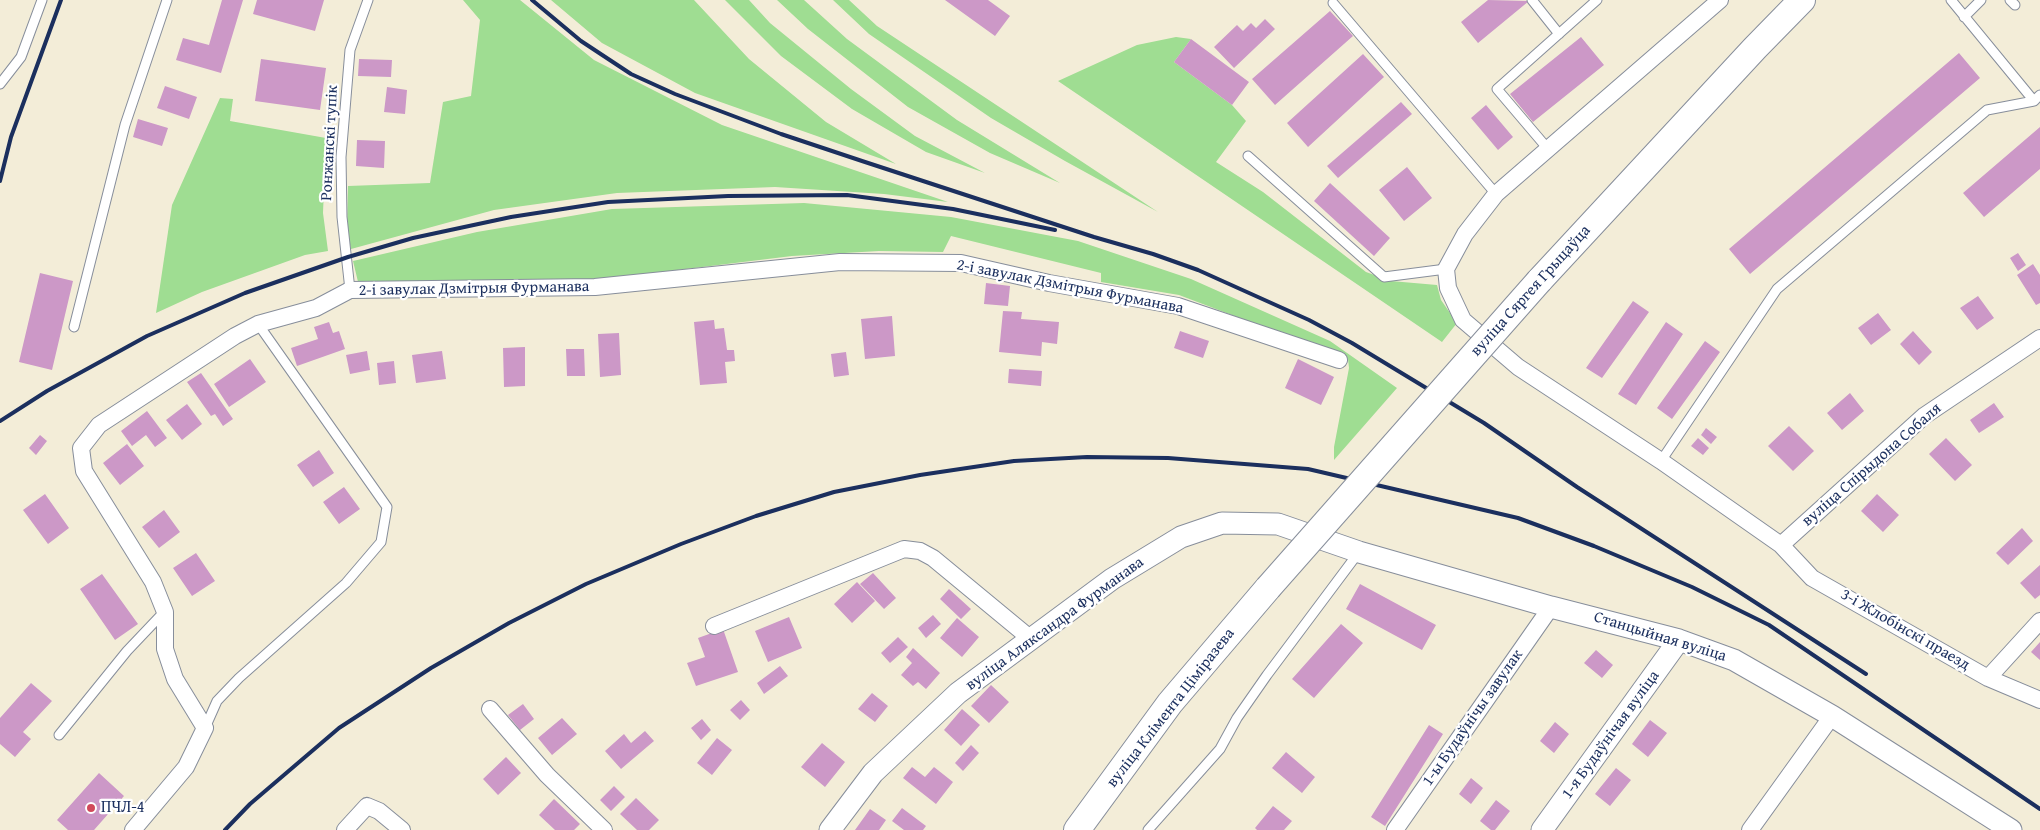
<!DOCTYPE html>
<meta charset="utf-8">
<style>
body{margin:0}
canvas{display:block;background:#f3edd8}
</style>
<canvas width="2040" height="830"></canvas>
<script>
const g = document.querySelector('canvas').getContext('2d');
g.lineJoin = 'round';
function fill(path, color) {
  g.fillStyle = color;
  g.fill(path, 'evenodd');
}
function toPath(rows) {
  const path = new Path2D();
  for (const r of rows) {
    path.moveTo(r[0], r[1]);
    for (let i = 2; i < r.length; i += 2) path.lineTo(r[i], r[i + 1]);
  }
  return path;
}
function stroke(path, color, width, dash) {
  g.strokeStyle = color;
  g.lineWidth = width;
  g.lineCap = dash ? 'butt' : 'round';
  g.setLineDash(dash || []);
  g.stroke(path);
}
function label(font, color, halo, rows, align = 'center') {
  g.font = font + ' "Gentium Book Plus",serif';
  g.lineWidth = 4.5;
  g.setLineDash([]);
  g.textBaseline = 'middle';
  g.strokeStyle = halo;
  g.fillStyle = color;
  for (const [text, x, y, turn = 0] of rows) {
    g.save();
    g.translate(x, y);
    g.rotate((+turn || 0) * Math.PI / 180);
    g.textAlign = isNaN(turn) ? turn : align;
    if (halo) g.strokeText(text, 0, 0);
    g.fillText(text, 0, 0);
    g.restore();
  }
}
fill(toPath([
 [463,0,520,0,594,60,722,125,948,202,884,194,775,187,617,193,494,210,351,249,347,231,348,186,430,183,443,102,471,96,480,20],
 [551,0,694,0,749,59,826,122,896,164,695,93,602,43],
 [725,0,749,0,770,23,851,89,915,136,985,173,926,152,852,109,781,56],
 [777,0,804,0,847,39,957,120,1060,183,990,153,908,107,808,29],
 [833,0,849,0,877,26,1158,212,1065,161,991,118,869,34],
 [1176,37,1191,39,1174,62,1232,105,1246,121,1216,162,1263,192,1366,272,1391,281,1437,285,1441,300,1457,323,1442,342,1058,81,1137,45],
 [220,98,233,99,230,121,326,138,323,213,328,251,305,255,202,292,156,313,172,205],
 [804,203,951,217,1078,241,1191,279,1330,341,1397,388,1334,460,1334,447,1349,368,1348,359,1179,295,1101,282,1101,273,951,236,943,252,879,251,792,256,596,280,359,286,353,261,477,232,612,209]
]), '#9fdd92');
fill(toPath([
 [222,0,243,0,221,73,176,60,183,38,209,45],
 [257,0,324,0,315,31,253,14],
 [945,0,988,0,1010,16,995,36],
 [1488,0,1529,1,1478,43,1461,22],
 [1330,11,1353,36,1275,105,1252,79],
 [1265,19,1275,29,1234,68,1214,47,1237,25,1243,31,1251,23,1256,28],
 [1581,37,1604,65,1533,122,1510,94],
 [1191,39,1249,82,1232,105,1174,62],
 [1959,53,1980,78,1750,274,1729,249],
 [1363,54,1384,77,1308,147,1287,123],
 [261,59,326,68,320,110,255,101],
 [359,59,392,60,391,77,358,76],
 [165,86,197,97,189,119,157,108],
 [387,87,407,90,405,114,384,112],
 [1401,102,1412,114,1338,178,1327,166],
 [1486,105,1513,137,1498,150,1471,118],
 [138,119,168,128,162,146,133,137],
 [2040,127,2040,169,1984,217,1963,193],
 [357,140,385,141,384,168,356,166],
 [1407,167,1432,198,1404,221,1379,190],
 [1330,183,1390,238,1374,256,1314,201],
 [2018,253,2026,265,2018,271,2010,258],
 [2033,264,2040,275,2040,303,2036,305,2017,275],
 [40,273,73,281,52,370,19,362],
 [986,283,1010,286,1008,306,984,304],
 [1978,296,1994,318,1977,330,1960,308],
 [1633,301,1649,312,1602,378,1586,368],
 [1003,311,1022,312,1021,319,1059,322,1057,344,1042,342,1041,356,999,352],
 [1878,313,1891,330,1871,345,1858,328],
 [892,316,895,356,865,359,861,319],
 [714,320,715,329,724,328,727,350,734,350,735,361,725,362,727,383,700,385,694,322],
 [329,322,333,333,339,331,345,349,297,366,291,348,318,339,314,327],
 [1666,322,1683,334,1636,405,1618,394],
 [1180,331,1209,341,1203,358,1174,348],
 [1913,331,1932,352,1919,365,1900,344],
 [619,333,621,375,600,377,598,334],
 [1705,341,1720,352,1672,419,1657,408],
 [525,347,525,386,504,387,503,348],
 [566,349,584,349,585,376,567,376],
 [367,351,370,370,350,374,346,355],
 [442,351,446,379,416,383,412,355],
 [846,352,849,375,834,377,831,354],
 [250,359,266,382,229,407,214,384],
 [1298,359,1334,377,1321,405,1285,388],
 [394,361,396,383,379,385,377,363],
 [1009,369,1042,371,1041,386,1008,383],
 [201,373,233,419,223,426,215,414,211,416,187,382],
 [1850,393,1864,411,1842,430,1827,413],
 [1994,403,2004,417,1979,433,1970,420],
 [187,404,202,424,182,440,166,420],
 [147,411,167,438,155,447,146,435,132,446,121,431],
 [1789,426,1814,451,1793,471,1768,446],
 [1706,428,1717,437,1711,444,1701,435],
 [40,435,47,441,36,455,29,448],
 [1698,438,1709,448,1703,455,1691,446],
 [1946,438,1972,465,1955,481,1929,454],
 [127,444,144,466,120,485,103,463],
 [319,450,334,473,313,487,297,465],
 [344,487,360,509,339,524,323,502],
 [45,494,69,528,48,544,23,510],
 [1877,494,1899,515,1883,532,1861,511],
 [164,510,180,532,159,548,142,527],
 [2022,528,2033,541,2008,565,1996,553],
 [196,553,215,581,192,596,173,568],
 [2040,565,2040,595,2035,599,2020,583],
 [873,573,896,598,884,609,860,584],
 [102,574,138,624,115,640,80,589],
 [857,582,875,601,852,623,834,604],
 [1360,584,1436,625,1422,650,1346,609],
 [949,589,971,609,961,619,940,599],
 [933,615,941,624,926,638,918,628],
 [789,617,802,648,768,662,755,631],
 [957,618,979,637,962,657,940,638],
 [1341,624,1363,643,1314,698,1292,679],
 [723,629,738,672,696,686,687,663,705,657,698,638],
 [898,637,908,647,890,663,881,653],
 [2040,642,2040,660,2031,652],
 [913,648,940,673,926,689,918,682,913,686,901,675,912,663,906,657],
 [1596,650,1613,665,1602,678,1584,663],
 [780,666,788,676,764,694,757,683],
 [31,683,52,701,23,732,31,739,15,757,0,744,0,718],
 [991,685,1009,702,989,723,971,706],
 [872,693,888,706,875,722,858,709],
 [741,700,750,710,740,720,730,710],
 [523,704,534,719,520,730,508,715],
 [962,709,980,725,961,746,944,730],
 [562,718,577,734,552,755,538,738],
 [702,719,711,730,701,740,691,728],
 [1650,720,1667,733,1648,757,1632,744],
 [1555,722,1569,734,1554,753,1540,741],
 [1429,725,1443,734,1385,826,1371,817],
 [645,731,654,741,621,769,605,751,624,734,631,743],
 [717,738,732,750,712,775,697,763],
 [822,743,845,762,825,787,801,767],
 [971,745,979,753,963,771,955,763],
 [1286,752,1315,777,1302,793,1272,768],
 [506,757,521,773,498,795,483,779],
 [912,767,925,777,934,767,953,782,936,804,903,778],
 [1616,768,1631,780,1610,806,1595,794],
 [99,773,124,796,94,830,68,830,57,820],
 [1471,778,1483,788,1471,804,1459,794],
 [614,786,625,797,611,811,600,800],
 [636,798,659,820,649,830,637,830,620,814],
 [554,799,580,824,574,830,555,830,539,815],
 [1496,800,1510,811,1495,830,1491,830,1480,821],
 [1273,806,1292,821,1284,830,1257,830,1255,828],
 [902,808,926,826,923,830,904,830,892,821],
 [870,809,886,820,879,830,855,830]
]), '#cc98c7');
const service = toPath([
 [1532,0,1559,34],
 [1951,0,2034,101],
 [2010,0,2015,5],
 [1333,3,1496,194],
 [1964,17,1981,0],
 [0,84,21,57,42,0],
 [1548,149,1497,89,1597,0],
 [1248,156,1384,277,1446,269],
 [350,290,342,217,341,157,350,50,368,0],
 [74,327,125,125,167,0],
 [1661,461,1777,289,1987,110,2034,101,2040,95],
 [205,728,217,701,239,678,346,583,381,542,387,507,258,324],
 [59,735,127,651,164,612],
 [1148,830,1220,749,1237,718,1267,675,1359,552]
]);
const minor = toPath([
 [1720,0,1496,194,1465,234,1446,269,1448,288,1463,320,1518,367,1661,461,1781,545,1812,578,1988,678,2040,700],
 [1781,545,1924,416,2040,338],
 [714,626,904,549,920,551,933,558,1031,639],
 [1988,678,2040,621],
 [490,709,547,775,604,830],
 [133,830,186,767,205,728,175,679,165,649,165,612,153,582,84,471,81,448,99,425,235,336,258,324,316,308,350,290,595,287,840,262,961,263,1049,283,1178,306,1339,360],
 [345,830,367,806,379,811,402,830],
 [1395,830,1551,607],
 [1750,830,1832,716]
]);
const tertiary = toPath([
 [830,830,873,773,958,693,1112,579,1181,537,1222,523,1278,524,1359,552,1551,607,1679,640,1734,660,1832,716,2011,830],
 [1542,830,1679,640]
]);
const primary = toPath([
 [1539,281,1755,48,1802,0],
 [1077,830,1170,703,1268,588]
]);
stroke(service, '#878e9b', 11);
stroke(minor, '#878e9b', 18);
stroke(tertiary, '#878e9b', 23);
stroke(primary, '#878e9b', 28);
stroke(service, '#fff', 9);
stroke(minor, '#fff', 16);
stroke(tertiary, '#fff', 21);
stroke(primary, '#fff', 26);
stroke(toPath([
 [532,0,581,41,631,74,675,94,781,134,862,161,1094,237,1153,254,1198,270,1309,320,1352,343,1484,423,1577,487,1866,674],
 [0,181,11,137,61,0],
 [0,421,47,391,147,336,245,293,348,257,413,238,511,217,608,202,728,196,847,195,953,209,1055,230],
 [225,830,250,804,339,728,431,668,509,623,586,584,681,544,756,516,834,492,920,475,1014,461,1087,457,1168,458,1308,469,1518,518,1594,546,1692,587,1769,625,2040,809]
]), '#1b2f5e', 4);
const primaryBridge = toPath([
 [1268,588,1539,281]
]);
stroke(primaryBridge, '#878e9b', 28, []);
stroke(primaryBridge, '#fff', 26);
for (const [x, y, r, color] of [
 [91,808,5,"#d1495b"]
]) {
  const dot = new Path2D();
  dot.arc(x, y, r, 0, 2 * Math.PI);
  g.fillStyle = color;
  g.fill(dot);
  stroke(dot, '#fff', 2);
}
label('16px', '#1b2f5e', '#fff', [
 ["Ронжанскі тупік",330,143,-87],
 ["2-і завулак Дзмітрыя Фурманава",1070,287,11],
 ["2-і завулак Дзмітрыя Фурманава",474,289,-1],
 ["вуліца Сяргея Грыцаўца",1531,291,-48],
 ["вуліца Спірыдона Собаля",1872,465,-41],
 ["вуліца Аляксандра Фурманава",1055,624,-36],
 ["3-і Жлобінскі праезд",1905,630,30],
 ["Станцыйная вуліца",1660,637,17],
 ["вуліца Клімента Ціміразева",1171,708,-52],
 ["1-ы Будаўнічы завулак",1473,718,-55],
 ["1-я Будаўнічая вуліца",1611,735,-54]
]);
label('16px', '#1b2f5e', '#fff', [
 ["ПЧЛ-4",101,808]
], 'left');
</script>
